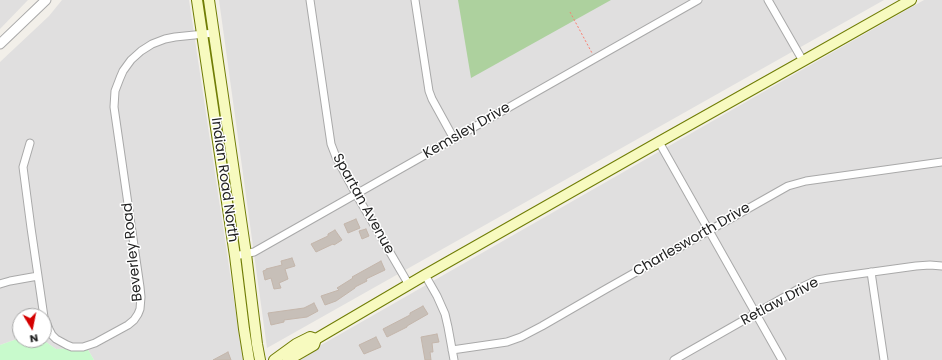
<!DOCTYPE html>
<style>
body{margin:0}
#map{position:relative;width:942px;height:360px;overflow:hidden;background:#f2efe9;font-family:Poppins,sans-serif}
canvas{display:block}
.north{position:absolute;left:12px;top:308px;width:40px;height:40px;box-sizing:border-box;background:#fff;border:1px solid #a7a7a7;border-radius:50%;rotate:170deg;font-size:11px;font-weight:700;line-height:16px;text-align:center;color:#222}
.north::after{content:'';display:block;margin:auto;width:14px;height:18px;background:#d40000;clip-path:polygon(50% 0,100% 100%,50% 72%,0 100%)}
</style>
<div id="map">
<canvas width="942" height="360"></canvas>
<div class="north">N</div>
</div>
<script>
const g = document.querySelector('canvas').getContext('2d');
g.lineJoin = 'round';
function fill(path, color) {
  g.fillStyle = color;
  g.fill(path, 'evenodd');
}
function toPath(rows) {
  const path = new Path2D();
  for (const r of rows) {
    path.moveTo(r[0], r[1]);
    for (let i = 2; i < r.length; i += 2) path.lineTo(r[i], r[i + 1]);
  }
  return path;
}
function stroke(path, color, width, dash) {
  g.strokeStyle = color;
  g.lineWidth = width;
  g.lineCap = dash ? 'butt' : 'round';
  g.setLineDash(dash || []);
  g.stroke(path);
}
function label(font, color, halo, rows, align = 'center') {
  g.font = font + ' Poppins,sans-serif';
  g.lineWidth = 3;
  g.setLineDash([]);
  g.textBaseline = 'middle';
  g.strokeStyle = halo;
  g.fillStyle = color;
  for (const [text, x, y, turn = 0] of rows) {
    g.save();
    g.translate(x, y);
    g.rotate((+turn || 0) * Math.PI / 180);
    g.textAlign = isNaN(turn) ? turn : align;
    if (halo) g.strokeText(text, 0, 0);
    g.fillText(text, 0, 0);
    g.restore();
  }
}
fill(toPath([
 [0,0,28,0,0,29],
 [62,0,189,0,243,360,94,360,87,348,56,349,46,342,44,336,44,316,20,316,20,338,0,345,0,62,49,16],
 [219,0,884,0,267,348],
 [924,0,942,0,942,360,295,360]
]), '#e0dfdf');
fill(toPath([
 [458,0,611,0,471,78]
]), '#add19e');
fill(toPath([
 [44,336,46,342,56,349,87,348,94,360,0,360,0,345,20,338,20,340,44,340]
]), '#c8facc');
const building = toPath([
 [356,219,360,228,348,233,344,224,356,219],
 [366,229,369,236,362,239,359,231,366,229],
 [335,230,342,240,334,245,333,244,316,252,311,244,328,236,328,234,335,230],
 [292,258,295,266,285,269,288,279,279,283,281,288,274,289,271,278,265,280,263,271,266,270,266,269,282,265,281,261,292,258],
 [381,261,385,270,366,279,367,281,355,287,355,288,336,301,325,305,321,296,339,290,337,288,353,278,352,277,381,261],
 [314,303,318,311,307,317,284,320,284,322,271,325,268,313,304,308,314,303],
 [423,306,428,314,407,326,407,327,387,337,383,329,410,315,410,313,423,306],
 [437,334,439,342,432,343,433,352,430,352,431,360,425,360,421,337,437,334],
 [376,337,381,347,364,354,359,345,376,337],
 [228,352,231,360,213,360,228,352]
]);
fill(building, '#c7bfb8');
stroke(building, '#c4b6ab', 1);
const minor = toPath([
 [310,0,331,144,336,157,356,194,409,285],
 [415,0,429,91,432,99,454,139],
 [768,0,803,61],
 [659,142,782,360],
 [30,143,23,167,31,228,44,317,49,329,52,335,56,339,67,345,72,347,83,347,95,343,128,325,134,320,138,314,140,309,141,297,140,287,114,107,115,91,120,78,123,71,131,60,141,51,152,44,165,39,175,37,214,33],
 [235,256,254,252,698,0],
 [871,272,884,360],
 [425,275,437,296,445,314,448,327,454,360],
 [0,284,10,281,38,276],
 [452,350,507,342,521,337,542,326,606,289,788,186,806,181,942,162],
 [674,360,802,287,817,280,829,278,916,266,930,265,942,266]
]);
const tertiary = toPath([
 [0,44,46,0]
]);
const secondary = toPath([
 [197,0,235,256,244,329,249,360],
 [209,0,246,254,257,344,260,360],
 [274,360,296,344,310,337,316,339],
 [288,360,314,345,316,339,425,275,659,142,803,61,911,0]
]);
stroke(minor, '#a9a9a9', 9);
stroke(tertiary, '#a9a9a9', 11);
stroke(secondary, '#707d05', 12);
stroke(toPath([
 [570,12,592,53]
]), '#fa8072', 1, [2, 2]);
stroke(minor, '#fff', 7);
stroke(tertiary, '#fff', 9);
stroke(secondary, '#f7fabf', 10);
label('14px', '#222', '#fff', [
 ["Kemsley Drive",467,131,-30],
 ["Indian Road North",224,180,82],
 ["Spartan Avenue",363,204,61],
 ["Charlesworth Drive",692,240,-30],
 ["Beverley Road",133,252,-96],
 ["Retlaw Drive",780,302,-28]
]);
</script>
